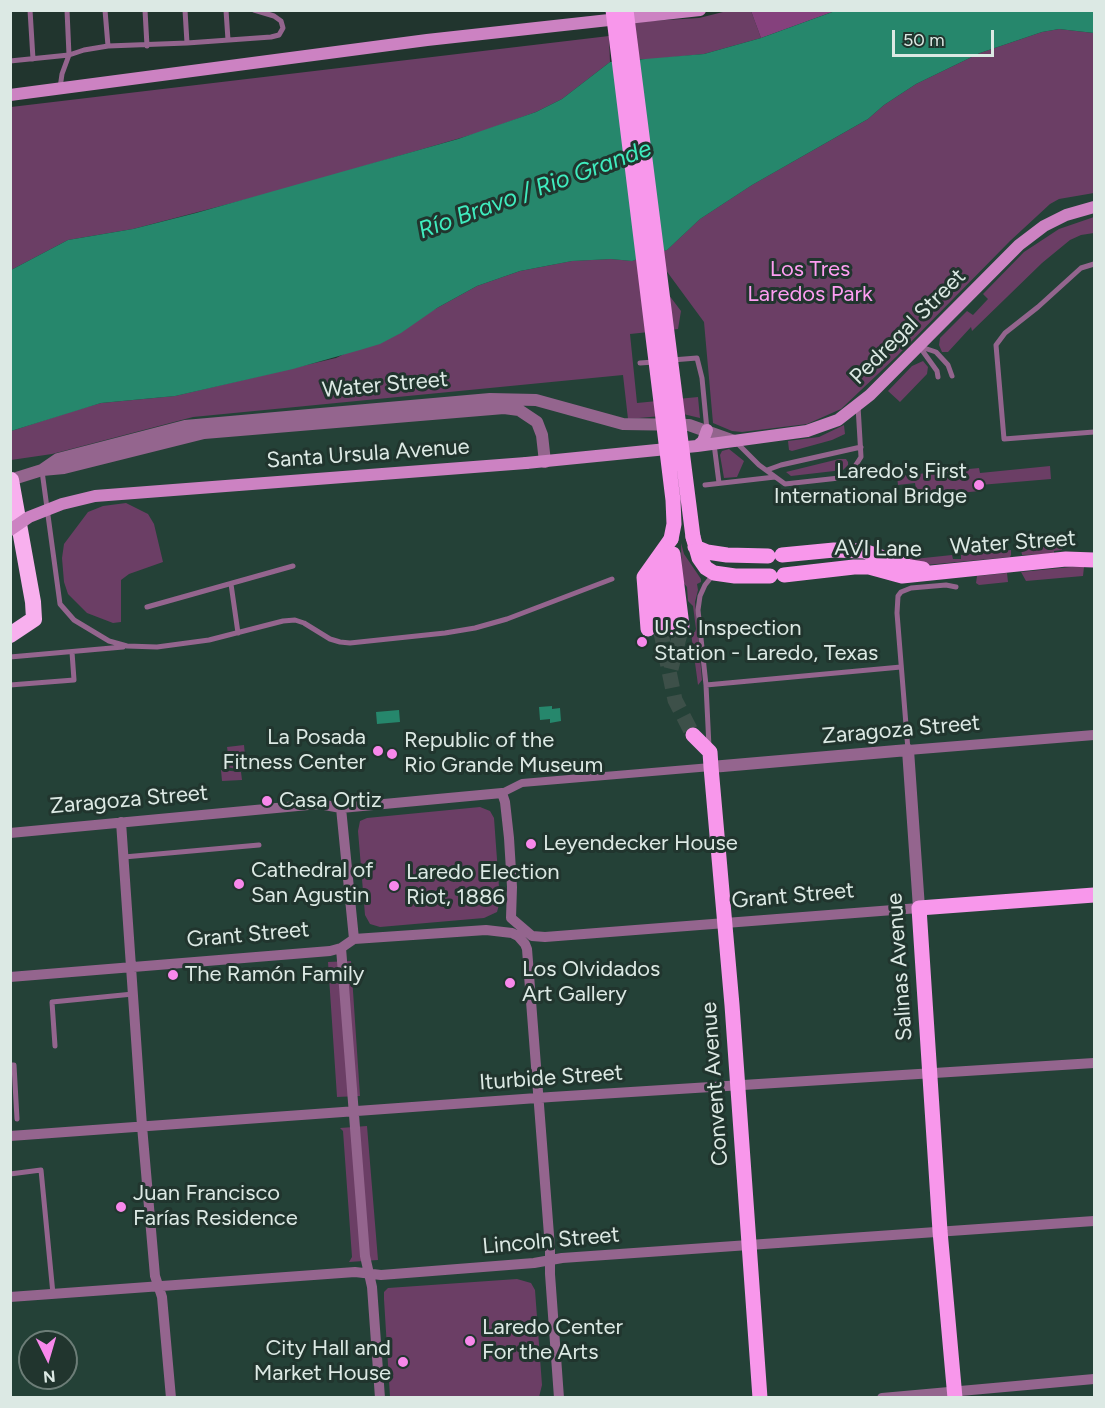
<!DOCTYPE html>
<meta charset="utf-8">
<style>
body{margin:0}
#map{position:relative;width:1105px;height:1408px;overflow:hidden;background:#21352e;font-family:Figtree,sans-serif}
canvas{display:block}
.frame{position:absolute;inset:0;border:12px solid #dce9e4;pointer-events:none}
.north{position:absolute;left:18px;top:1330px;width:60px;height:60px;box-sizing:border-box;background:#21352e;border:2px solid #6c7d77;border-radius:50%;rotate:175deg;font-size:16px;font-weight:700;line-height:24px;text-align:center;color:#dce9e4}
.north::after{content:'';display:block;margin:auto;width:21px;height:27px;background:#f888eb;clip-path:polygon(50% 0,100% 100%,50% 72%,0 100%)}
.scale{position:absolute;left:892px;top:30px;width:102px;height:27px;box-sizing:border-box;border:3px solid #dce9e4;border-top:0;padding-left:8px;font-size:18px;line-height:21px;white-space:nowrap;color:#dce9e4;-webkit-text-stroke:4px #21352e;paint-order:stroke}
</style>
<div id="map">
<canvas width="1105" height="1408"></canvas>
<div class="frame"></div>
<div class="north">N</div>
<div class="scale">50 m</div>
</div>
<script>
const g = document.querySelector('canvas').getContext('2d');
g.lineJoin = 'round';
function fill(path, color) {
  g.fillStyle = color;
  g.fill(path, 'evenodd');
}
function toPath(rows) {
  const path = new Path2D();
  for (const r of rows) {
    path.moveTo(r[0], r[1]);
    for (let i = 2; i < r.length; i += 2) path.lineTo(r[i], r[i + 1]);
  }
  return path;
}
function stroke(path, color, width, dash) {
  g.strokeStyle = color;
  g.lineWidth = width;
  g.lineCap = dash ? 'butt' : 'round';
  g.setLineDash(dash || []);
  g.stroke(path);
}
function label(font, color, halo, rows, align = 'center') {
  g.font = font + ' Figtree,sans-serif';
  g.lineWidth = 6;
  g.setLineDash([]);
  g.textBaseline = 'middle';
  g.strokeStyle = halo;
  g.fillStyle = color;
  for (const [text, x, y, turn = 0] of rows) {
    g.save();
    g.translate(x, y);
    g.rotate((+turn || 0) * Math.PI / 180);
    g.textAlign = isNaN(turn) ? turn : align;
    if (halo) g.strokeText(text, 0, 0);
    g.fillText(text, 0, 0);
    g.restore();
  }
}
fill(toPath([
 [1094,33,1094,1397,11,1397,10,431,336,358],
 [30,1342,66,1342,66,1378,30,1378]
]), '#244137');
fill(toPath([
 [727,11,751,11,761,38,704,54,655,59,621,59,616,23,699,18],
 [1059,29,1094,33,1094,193,1059,199,1050,204,1010,241,897,356,841,409,807,424,742,432,732,431,713,423,704,322,654,254,667,250,700,219,752,185,868,119,884,105,916,84,980,53,1042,32],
 [609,36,610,62,562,99,536,112,481,132,286,189,133,229,68,240,11,270,11,107],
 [1094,217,1094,233,1081,235,1070,240,1042,263,972,331,971,327,948,352,942,352,939,345,940,338,967,311,973,315,988,299,983,294,1024,252,1059,229],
 [641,258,681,311,678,329,630,334,637,403,698,397,700,418,683,414,628,419,623,375,193,417,52,454,11,460,11,431,76,410,101,403,175,396,336,358,437,308,477,286,520,271,572,261,611,259,632,261],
 [923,361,928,367,927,374,900,402,888,391,912,366],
 [844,425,845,434,832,440,792,451,789,450,788,441,819,437],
 [729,449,744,461,737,477,724,478,720,455,722,451],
 [839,459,846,459,848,462,848,465,843,470,791,476,786,472],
 [1050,466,1051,479,980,485,980,491,917,497,915,483,898,485,897,476,979,468,980,473],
 [126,503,148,514,154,524,163,562,129,574,121,580,121,622,113,623,87,613,68,594,64,582,62,558,64,544,88,512,103,506],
 [681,543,684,554,701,579,701,582,697,584,698,590,695,602,702,680,698,685,691,633,695,632,696,629,693,606,688,601,687,587,682,581],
 [1062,545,1062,550,1054,551,1054,554,1022,555,1021,549],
 [898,548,914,559,952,555,953,559,961,559,961,555,1011,550,1011,555,1010,557,926,565,909,561,901,556],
 [1071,567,1084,567,1083,576,1026,581,1021,572],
 [1007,573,1008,582,979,585,976,583,977,576],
 [244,745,245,755,237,761,237,769,226,767,229,761,227,747],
 [221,770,241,772,242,780,222,781],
 [480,807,490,811,494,818,500,901,497,912,484,918,380,927,370,924,365,915,358,831,360,821,367,818],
 [351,961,360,1096,337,1097,328,962],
 [367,1126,378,1260,349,1262,352,1257,343,1131,340,1128],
 [517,1279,531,1283,535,1290,542,1385,539,1397,390,1397,384,1299,384,1292,388,1288]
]), '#6b3e65');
fill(toPath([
 [751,11,835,11,761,38]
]), '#85417d');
fill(toPath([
 [835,11,1094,11,1094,33,1059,29,1042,32,980,53,916,84,884,105,868,119,752,185,700,219,667,250,632,261,611,259,572,261,520,271,477,286,437,308,401,333,380,344,360,350,293,369,175,396,101,403,11,431,11,270,68,240,133,229,196,213,458,139,536,112,562,99,610,62,704,54,761,38],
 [552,706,552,709,560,708,561,721,550,723,550,719,540,720,539,707],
 [399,710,400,722,377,724,376,712]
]), '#26876c');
stroke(toPath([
 [660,628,675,700,693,735],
 [671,669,682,626]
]), '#3d5049', 15, [15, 8]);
stroke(toPath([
 [30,10,33,59],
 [105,10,108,46],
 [145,10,147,46],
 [185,10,187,43],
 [226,10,228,40],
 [10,61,69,55,67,10],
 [60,88,62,74,69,55,84,50,108,46,187,43,271,37,279,35,283,28,281,21,274,16,254,10],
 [1094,264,1081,268,1038,307,1005,333,996,345,1004,439,1094,432],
 [919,346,937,371,938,377],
 [921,347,936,352,948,365,952,376],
 [672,360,697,358,702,378,707,430],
 [640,363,654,362],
 [736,442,759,465,785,484,848,477,861,457,858,406],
 [714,444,719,483],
 [767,470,781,465,861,447],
 [42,471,60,604,74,620,109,641,127,646,157,647,209,640,283,621,295,620,304,623,330,639,340,642,350,643,445,633,475,628,507,619,612,579],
 [705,485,775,477],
 [231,584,238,633],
 [147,607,293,566],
 [10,657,123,647],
 [10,685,74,680,72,652],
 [706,685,901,667],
 [709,747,706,685,698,610,700,596,705,585,713,575],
 [908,750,897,613,898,596,901,592,911,588,946,585,956,587],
 [124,857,259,845],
 [55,1046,52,1002,133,994],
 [10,1065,14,1065,17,1119],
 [10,1174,41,1170,53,1294]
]), '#94658e', 5);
stroke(toPath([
 [502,793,522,783,711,767]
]), '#94658e', 8);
stroke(toPath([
 [908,750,1094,735],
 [341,808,354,939],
 [121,822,142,1126,155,1276,162,1297,171,1398],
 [10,833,319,804,341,808,502,793,505,802,509,838,512,887,511,918,532,936,545,937,919,908],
 [341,948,365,1256,372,1287,380,1398],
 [10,977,330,951,341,948,354,939,486,930,512,933,518,936,525,944,527,949,550,1248,550,1274,559,1398],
 [10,1136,551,1097,1094,1063],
 [10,1297,355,1272,381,1275,534,1263,562,1258,1094,1221],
 [882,1398,1094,1379]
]), '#94658e', 10);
stroke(toPath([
 [42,470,58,459,185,426,490,399,536,400,623,424,689,425,734,441],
 [10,480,42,470,64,468,204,433,504,408,519,410,537,422,542,435,545,462],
 [711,767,908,750,919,908]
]), '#94658e', 12);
stroke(toPath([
 [10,95,427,40,700,10],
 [697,446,703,441,707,430],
 [526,463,697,446,807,431,838,420,870,395,1019,245,1044,226,1066,215,1094,207]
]), '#cc82c2', 12);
stroke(toPath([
 [693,537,699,558,706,568,714,573,735,576,770,576],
 [695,547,707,552,727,555,768,556],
 [673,554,682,626],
 [782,555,834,550,864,551,910,567,923,569],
 [667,560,665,574,671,627],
 [784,575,854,567,869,567,902,576,1066,559,1094,560],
 [660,628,655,586,655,575,662,558],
 [648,629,644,577,671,539],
 [693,735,710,752,711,767,732,1005,760,1398],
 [955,1398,940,1231,919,908,1094,895]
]), '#f897eb', 15);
stroke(toPath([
 [10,635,34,619,33,602,11,480]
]), '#f8b0ee', 16);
stroke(toPath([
 [10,530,29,517,62,504,95,496,526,463]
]), '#cc82c2', 12);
stroke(toPath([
 [613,10,673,500,674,524,671,539],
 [626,10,693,537]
]), '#f897eb', 15);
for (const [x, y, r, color] of [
 [979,485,6,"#f888eb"],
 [642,642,6,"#f888eb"],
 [378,751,6,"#f888eb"],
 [392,754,6,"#f888eb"],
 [267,801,6,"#f888eb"],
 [531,844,6,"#f888eb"],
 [239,884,6,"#f888eb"],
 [394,886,6,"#f888eb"],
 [173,975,6,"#f888eb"],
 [510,983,6,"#f888eb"],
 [121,1207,6,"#f888eb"],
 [470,1341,6,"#f888eb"],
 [403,1362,6,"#f888eb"]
]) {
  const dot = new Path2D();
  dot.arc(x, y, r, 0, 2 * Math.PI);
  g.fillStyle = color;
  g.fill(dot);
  stroke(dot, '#21352e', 2);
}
label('22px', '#fe9ef2', '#21352e', [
 ["Los Tres",810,270],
 ["Laredos Park",810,295]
]);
label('22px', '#dce9e4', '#21352e', [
 ["Pedregal Street",908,327,-45],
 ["Water Street",385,385,-5],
 ["Santa Ursula Avenue",368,454,-4],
 ["Water Street",1013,543,-4],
 ["AVI Lane",878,549,1],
 ["Zaragoza Street",901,730,-5],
 ["Zaragoza Street",129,800,-5],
 ["Grant Street",793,896,-5],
 ["Grant Street",248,935,-5],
 ["Salinas Avenue",900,967,-94],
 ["Iturbide Street",551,1078,-4],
 ["Convent Avenue",715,1084,-94],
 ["Lincoln Street",551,1241,-5]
]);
label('22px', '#dce9e4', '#21352e', [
 ["Laredo's First",967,472,"right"],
 ["International Bridge",967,497,"right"],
 ["U.S. Inspection",654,629],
 ["Station - Laredo, Texas",654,654],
 ["La Posada",366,738,"right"],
 ["Fitness Center",366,763,"right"],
 ["Republic of the",404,741],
 ["Rio Grande Museum",404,766],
 ["Casa Ortiz",279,801],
 ["Leyendecker House",543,844],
 ["Cathedral of",251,871],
 ["San Agustin",251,896],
 ["Laredo Election",406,873],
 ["Riot, 1886",406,898],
 ["Los Olvidados",522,970],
 ["Art Gallery",522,995],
 ["The Ramón Family",185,975],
 ["Juan Francisco",133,1194],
 ["Farías Residence",133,1219],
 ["Laredo Center",482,1328],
 ["For the Arts",482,1353],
 ["City Hall and",391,1349,"right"],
 ["Market House",391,1374,"right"]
], 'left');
label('italic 24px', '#3fecbe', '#21352e', [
 ["Río Bravo / Rio Grande",535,190,-20]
]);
</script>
